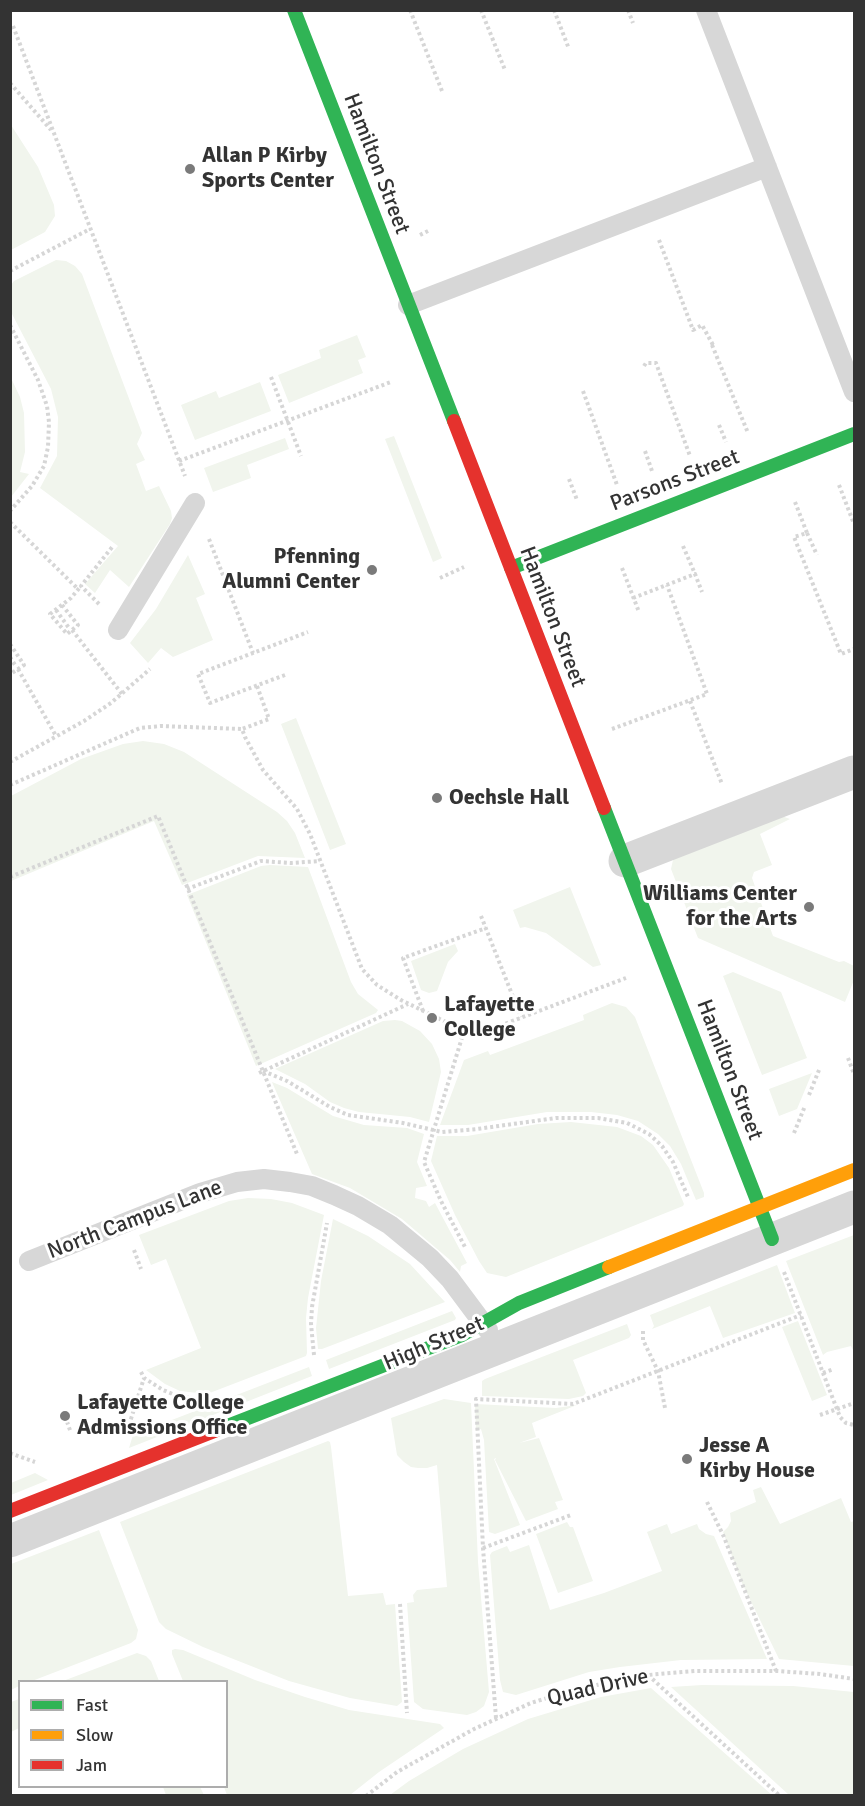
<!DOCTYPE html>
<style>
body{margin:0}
#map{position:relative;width:865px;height:1806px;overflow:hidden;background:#fff;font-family:Signika,sans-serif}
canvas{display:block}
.frame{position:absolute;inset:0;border:12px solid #333;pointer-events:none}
.legend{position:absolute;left:18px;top:1680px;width:210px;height:108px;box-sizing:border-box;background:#fff;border:2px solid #adadad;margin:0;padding:8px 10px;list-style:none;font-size:18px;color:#333}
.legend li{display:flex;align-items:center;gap:12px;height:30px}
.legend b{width:30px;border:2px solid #adadad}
</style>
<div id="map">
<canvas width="865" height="1806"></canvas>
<div class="frame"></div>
<ul class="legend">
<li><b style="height:8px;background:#30b455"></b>Fast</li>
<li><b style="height:8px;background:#ff9f0a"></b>Slow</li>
<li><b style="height:8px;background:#e5322d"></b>Jam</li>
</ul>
</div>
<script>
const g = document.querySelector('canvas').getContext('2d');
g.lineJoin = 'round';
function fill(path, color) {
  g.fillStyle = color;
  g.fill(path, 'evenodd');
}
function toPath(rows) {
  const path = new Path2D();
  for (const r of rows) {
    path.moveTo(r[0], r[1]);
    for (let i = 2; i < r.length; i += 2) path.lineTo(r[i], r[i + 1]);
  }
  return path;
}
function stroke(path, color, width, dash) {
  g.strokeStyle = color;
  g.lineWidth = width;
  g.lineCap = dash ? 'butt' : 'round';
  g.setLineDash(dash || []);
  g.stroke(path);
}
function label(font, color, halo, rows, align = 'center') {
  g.font = font + ' Signika,sans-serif';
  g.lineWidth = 6;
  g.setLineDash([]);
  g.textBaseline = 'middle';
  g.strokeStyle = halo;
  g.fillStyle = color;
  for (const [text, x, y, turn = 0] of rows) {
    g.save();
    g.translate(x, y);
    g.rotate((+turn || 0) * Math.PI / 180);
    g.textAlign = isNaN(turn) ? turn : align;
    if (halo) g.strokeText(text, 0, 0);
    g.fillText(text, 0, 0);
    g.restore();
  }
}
fill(toPath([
 [11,125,38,167,54,205,55,216,45,232,11,250],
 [56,260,66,261,75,266,82,274,142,433,137,444,145,460,136,464,146,491,159,486,171,511,172,518,170,524,129,587,110,570,95,593,85,584,118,546,40,488,57,456,58,417,51,389,11,312,11,285,14,281],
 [357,335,366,357,358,360,363,373,289,403,278,375,321,358,319,350],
 [11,378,20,397,24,413,25,452,20,472,29,474,11,497],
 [260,382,271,411,195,440,181,405,216,391,219,398],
 [394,436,442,558,433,562,385,439],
 [285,438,289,449,247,465,251,478,213,492,204,468],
 [188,555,205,594,196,598,213,640,173,657,161,648,148,663,130,643,156,609],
 [296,718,346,844,330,850,281,724],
 [143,741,164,744,184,752,277,812,287,821,295,833,305,858,258,856,182,885,154,821,11,881,11,796,81,759,123,744],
 [776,814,790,819,760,834,772,865,754,872,752,878,773,936,839,962,844,961,854,966,854,980,845,1002,698,938,671,869,673,860,677,854],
 [270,865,308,867,351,982,358,994,378,1010,376,1013,256,1066,187,895,261,866],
 [570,887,601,965,593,967,546,933,525,927,520,928,513,910],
 [455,944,458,951,448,962,437,991,429,993,421,990,411,961],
 [733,972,781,992,807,1058,762,1075,723,976],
 [612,1003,626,1007,635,1017,704,1193,704,1197,696,1200,681,1164,670,1146,658,1134,638,1121,617,1115,591,1112,547,1112,468,1125,440,1125,464,1060,488,1051,490,1055,584,1020,583,1015],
 [395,1020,402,1021,420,1031,432,1044,439,1059,441,1072,429,1122,410,1117,359,1112,344,1108,330,1102,305,1084,275,1069,383,1021],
 [812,1073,797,1109,779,1116,769,1089],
 [272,1082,287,1088,333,1116,364,1125,407,1128,424,1134,417,1162,427,1186,416,1188,415,1198,426,1201,429,1207,435,1203,467,1263,461,1266,460,1272,450,1260,402,1219,350,1188,312,1174],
 [571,1122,617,1127,641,1136,653,1145,669,1168,684,1204,683,1206,506,1277,487,1273,479,1261,455,1215,431,1161,437,1136,467,1136,538,1124],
 [248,1198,271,1199,292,1203,324,1215,308,1298,306,1318,307,1353,306,1356,207,1394,180,1391,165,1384,146,1370,201,1348,166,1259,151,1265,139,1235,229,1201],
 [333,1219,368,1236,410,1264,445,1302,322,1349,318,1349,316,1328,321,1281],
 [854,1235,854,1352,851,1346,827,1352,823,1355,786,1261],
 [777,1265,795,1313,723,1338,710,1306,652,1329,654,1326,650,1315],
 [452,1311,456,1318,455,1320,329,1369,326,1360],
 [798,1321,827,1395,812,1401,782,1327],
 [627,1324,631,1335,629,1338,573,1360,586,1393,583,1396,569,1399,482,1396,482,1381,485,1379],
 [309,1367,312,1376,129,1448,133,1435],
 [444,1399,471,1403,478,1562,489,1692,484,1706,476,1712,467,1715,423,1709,414,1702,407,1603,414,1602,413,1595,417,1590,447,1587,437,1465,427,1468,418,1468,411,1467,404,1462,397,1455,391,1418],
 [475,1404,556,1408,577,1405,532,1423,536,1437,519,1443,539,1438,563,1500,555,1502,558,1509,526,1521,495,1460,496,1458,494,1459,520,1525,495,1534,489,1532,484,1440,481,1429,476,1431],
 [328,1441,330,1442,331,1447,348,1596,383,1593,386,1605,395,1604,402,1702,397,1706,350,1698,289,1681,203,1647,166,1629,159,1622,120,1522],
 [35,1473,48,1480,11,1495,11,1483],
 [761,1487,780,1524,841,1498,851,1522,854,1521,854,1666,779,1659,742,1583,723,1532,728,1527,731,1521,730,1513,756,1502,753,1490],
 [567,1522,570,1527,573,1527,593,1581,558,1593,536,1534],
 [667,1524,671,1534,697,1524,699,1529,706,1534,714,1536,767,1659,681,1660,620,1667,589,1672,516,1695,503,1692,500,1680,490,1555,492,1552,507,1546,510,1552,529,1545,550,1610,604,1593,662,1571,647,1532],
 [99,1530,138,1630,136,1639,131,1643,32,1681,20,1682,19,1686,11,1690,11,1564],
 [175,1649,183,1650,255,1680,305,1697,349,1710,440,1724,444,1728,379,1772,350,1795,227,1795,224,1787,226,1786,226,1682,183,1681,172,1654,172,1650],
 [137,1653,146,1656,151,1661,159,1681,63,1681],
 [702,1685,793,1686,854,1692,854,1795,789,1795,671,1687],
 [651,1688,772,1795,390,1795,409,1781,463,1749,528,1719,601,1697],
 [19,1699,19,1728,11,1732,11,1702],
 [163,1787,200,1787,204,1795,166,1795]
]), '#f1f5ed');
stroke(toPath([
 [410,10,442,91],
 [481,10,505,70],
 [554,10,569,49],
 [628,10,633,23],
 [13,26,185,476],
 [10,83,51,130],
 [420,235,430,230],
 [659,240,693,330,702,325,713,345],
 [10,271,90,229],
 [10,325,38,380,47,406,49,422,48,447,44,466,32,486,10,511],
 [712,345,748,433],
 [644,366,646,363,656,363,690,456],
 [271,377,301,456],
 [583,391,617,485],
 [719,425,726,442],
 [645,451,652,471],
 [179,461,391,382],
 [569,479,577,500],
 [839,485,854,524],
 [795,502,807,533,794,537,841,654,854,649],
 [10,522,78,589],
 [807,533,817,555],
 [209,539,253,653],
 [683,546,695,574],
 [622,568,639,612],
 [440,578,464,567],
 [633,598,695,574,702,592],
 [99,604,81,586,113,546],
 [62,605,78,625,67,634,50,614,71,598,81,586],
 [56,610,69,628],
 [72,630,122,694],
 [10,644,24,665,12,673,10,670],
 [10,657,15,665],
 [18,669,56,736],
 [285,675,210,703,198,674,308,632],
 [257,686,269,719,242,729,245,737,263,770,297,809,310,834,362,969,377,985,401,1000,464,1031,486,1031,626,978],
 [690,701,722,784],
 [612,729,707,694,667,585],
 [10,762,84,721,111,703,150,669],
 [10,785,140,728,161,726,242,729],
 [10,877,158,816,297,1154],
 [187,889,261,861,291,863,320,861],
 [481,916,521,1017],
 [423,1011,403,958,486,928],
 [464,1031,424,1162,441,1201,466,1249],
 [848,1058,854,1074],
 [263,1071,287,1081,330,1107,348,1115,403,1123,442,1132,477,1129,556,1118,598,1118,627,1123,649,1134,662,1146,673,1162,688,1197],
 [259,1073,408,1004],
 [809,1095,819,1070],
 [794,1133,805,1106],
 [134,1250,141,1269],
 [784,1272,840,1417,846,1423,854,1425],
 [643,1331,643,1340,658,1371,665,1408],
 [314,1355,311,1324,312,1307,327,1223],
 [141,1372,144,1378,163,1390,175,1395,195,1399],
 [823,1373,834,1369],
 [820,1415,854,1403],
 [65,1416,71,1433],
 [129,1425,144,1378],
 [10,1453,35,1462],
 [707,1502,724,1537,776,1671],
 [483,1548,571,1515],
 [400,1604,407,1713],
 [648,1675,780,1796],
 [496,1718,483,1548,476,1399,573,1404,801,1315],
 [366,1796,397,1772,474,1729,531,1703,576,1689,648,1675,695,1671,777,1671,820,1674,854,1679]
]), '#d6d6d6', 4, [3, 3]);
stroke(toPath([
 [706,10,854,392],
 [408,305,767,167],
 [118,630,195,503],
 [29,1261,200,1193,237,1182,264,1179,290,1182,312,1186,334,1195,358,1206,390,1225,430,1258,450,1279,488,1330]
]), '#d7d7d7', 20);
stroke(toPath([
 [625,861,854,772],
 [10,1541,854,1207]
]), '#d7d7d7', 33);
stroke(toPath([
 [294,10,454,421],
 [511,568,854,434],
 [604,808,772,1239],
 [217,1430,462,1335,519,1303,609,1267]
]), '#30b455', 14);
stroke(toPath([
 [609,1267,854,1170]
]), '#ff9f0a', 14);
stroke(toPath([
 [454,421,604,808],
 [10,1511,217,1430]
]), '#e5322d', 14);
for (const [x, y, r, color] of [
 [190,169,6,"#7a7a7a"],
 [372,570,6,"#7a7a7a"],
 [437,798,6,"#7a7a7a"],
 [809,907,6,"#7a7a7a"],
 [432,1018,6,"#7a7a7a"],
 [65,1416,6,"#7a7a7a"],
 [687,1459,6,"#7a7a7a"]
]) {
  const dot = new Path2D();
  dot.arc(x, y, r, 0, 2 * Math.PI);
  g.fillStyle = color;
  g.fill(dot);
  stroke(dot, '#fff', 2);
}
label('bold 22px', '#333', '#fff', [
 ["Allan P Kirby",202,156],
 ["Sports Center",202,181],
 ["Pfenning",360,557,"right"],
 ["Alumni Center",360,582,"right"],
 ["Oechsle Hall",449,798],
 ["Williams Center",797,894,"right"],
 ["for the Arts",797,919,"right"],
 ["Lafayette",444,1005],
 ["College",444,1030],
 ["Lafayette College",77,1403],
 ["Admissions Office",77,1428],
 ["Jesse A",699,1446],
 ["Kirby House",699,1471]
], 'left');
label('22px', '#333', '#fff', [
 ["Hamilton Street",376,164,69],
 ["Parsons Street",675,481,-21],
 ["Hamilton Street",552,617,69],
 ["Hamilton Street",729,1070,69],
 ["North Campus Lane",135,1220,-21],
 ["High Street",434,1344,-23],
 ["Quad Drive",598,1688,-13]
]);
</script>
